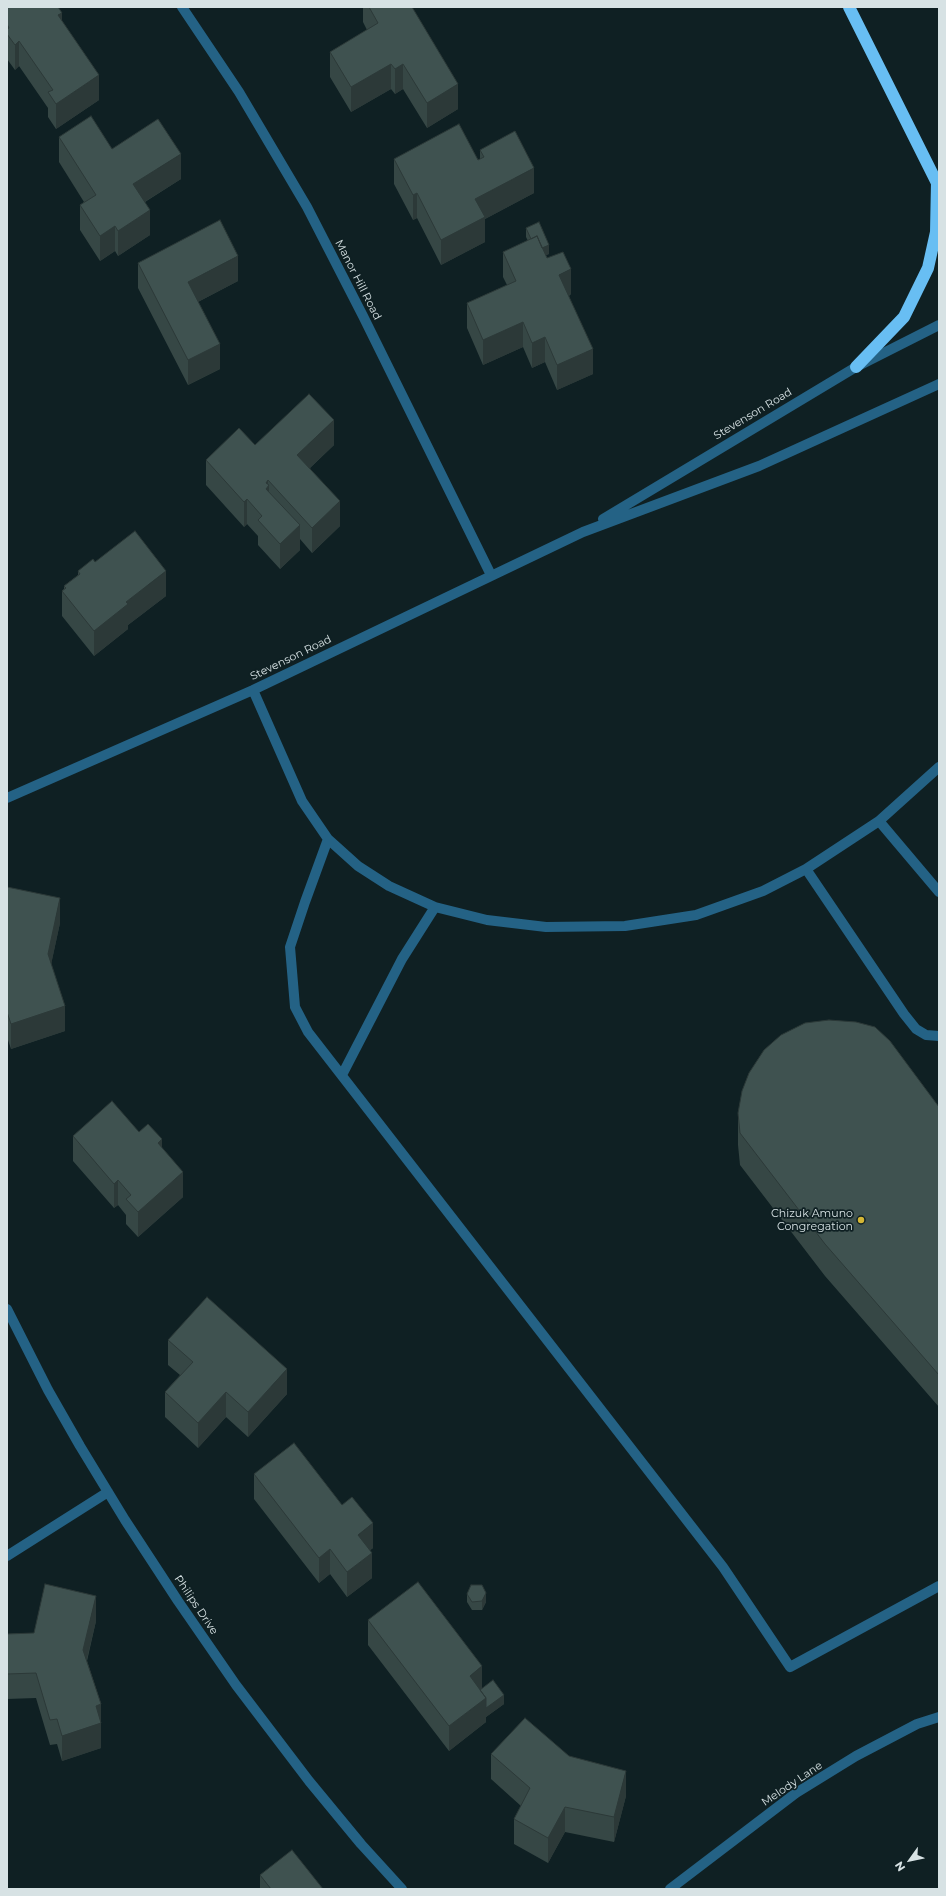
<!DOCTYPE html>
<style>
body{margin:0}
#map{position:relative;width:946px;height:1896px;overflow:hidden;background:#0f2023;font-family:Montserrat,sans-serif}
canvas{display:block}
.frame{position:absolute;inset:0;border:8px solid #d7e2e4;pointer-events:none}
.north{position:absolute;left:890px;top:1840px;width:40px;height:40px;-webkit-text-stroke:3px #0f2023;paint-order:stroke;rotate:237deg;font-size:11px;font-weight:700;line-height:16px;text-align:center;color:#d7e2e4}
.north::after{content:'';display:block;margin:auto;width:14px;height:18px;background:#d7e2e4;clip-path:polygon(50% 0,100% 100%,50% 72%,0 100%)}
</style>
<div id="map">
<canvas width="946" height="1896"></canvas>
<div class="frame"></div>
<div class="north">N</div>
</div>
<script>
const g = document.querySelector('canvas').getContext('2d');
g.lineJoin = 'round';
function toPath(rows) {
  const path = new Path2D();
  for (const r of rows) {
    path.moveTo(r[0], r[1]);
    for (let i = 2; i < r.length; i += 2) path.lineTo(r[i], r[i + 1]);
  }
  return path;
}
function stroke(path, color, width, dash) {
  g.strokeStyle = color;
  g.lineWidth = width;
  g.lineCap = dash ? 'butt' : 'round';
  g.setLineDash(dash || []);
  g.stroke(path);
}
function fill(path, color) {
  g.fillStyle = color;
  g.fill(path, 'evenodd');
}
function label(font, color, halo, rows, align = 'center') {
  g.font = font + ' Montserrat,sans-serif';
  g.lineWidth = 3.5;
  g.setLineDash([]);
  g.textBaseline = 'middle';
  g.strokeStyle = halo;
  g.fillStyle = color;
  for (const [text, x, y, turn = 0] of rows) {
    g.save();
    g.translate(x, y);
    g.rotate((+turn || 0) * Math.PI / 180);
    g.textAlign = isNaN(turn) ? turn : align;
    if (halo) g.strokeText(text, 0, 0);
    g.fillText(text, 0, 0);
    g.restore();
  }
}
stroke(toPath([
 [182,7,239,92,307,207,363,316,491,575],
 [603,519,856,367,939,325],
 [253,690,302,801,328,839,358,866,389,886,435,907,487,920,546,927,625,926,696,915,763,891,806,869,879,821,939,767],
 [7,798,253,690,583,532,759,466,939,384],
 [879,821,939,892],
 [328,839,305,902,290,947,295,1007,308,1032,723,1567,790,1667,939,1586],
 [806,869,904,1014,916,1029,926,1035,939,1036],
 [342,1075,402,959,435,907],
 [7,1309,48,1390,80,1446,125,1520,178,1601,236,1685,309,1781,361,1844,402,1889],
 [7,1556,108,1492],
 [670,1889,796,1793,856,1756,917,1724,939,1717]
]), '#246285', 10);
stroke(toPath([
 [849,7,939,187],
 [856,367,904,317,928,268,936,232,937,182]
]), '#68bef3', 12);
fill(toPath([
 [7,7,62,21,99,100,56,129,48,117,48,108,19,66,15,70,7,59],
 [363,7,412,7,458,109,427,128,403,89,395,94,391,89,351,112,330,77,330,52,367,30,363,22],
 [59,137,112,149,181,179,145,202,150,235,118,256,115,251,100,261,80,230,80,205,84,202,59,162],
 [480,150,534,193,485,219,485,242,441,265,417,218,413,220,394,184,394,159,478,160,480,159],
 [526,228,549,254,546,255,547,258,571,294,569,296,593,374,557,390,545,362,532,368,523,347,483,365,467,328,467,303,507,285,503,277,503,252,528,241,526,237],
 [138,263,238,281,198,302,220,369,188,385,138,288],
 [255,445,334,445,310,468,340,526,312,553,300,539,300,550,280,569,258,545,258,536,247,524,244,527,206,485,206,460],
 [95,562,166,596,128,625,128,629,94,656,62,616,62,591,64,589,64,586,78,575,78,571],
 [7,887,60,923,51,964,65,1031,11,1049,7,1037],
 [939,1107,939,1407,825,1276,740,1165,738,1145,738,1113],
 [139,1132,162,1148,183,1197,138,1237,126,1224,126,1215,118,1205,114,1208,73,1161,73,1136],
 [168,1340,287,1394,248,1437,226,1417,198,1448,165,1417,165,1392,180,1375,168,1365],
 [254,1474,373,1548,370,1550,372,1578,347,1597,330,1574,319,1583,254,1499],
 [467,1594,486,1602,482,1610,472,1610,467,1602],
 [368,1620,482,1688,504,1704,486,1717,486,1722,449,1751,368,1645],
 [96,1621,87,1661,101,1704,101,1748,62,1761,57,1744,50,1745,36,1698,7,1699,7,1634,34,1633],
 [491,1754,569,1756,626,1796,614,1842,565,1832,548,1863,514,1844,514,1819,521,1806,491,1779],
 [260,1875,271,1889,260,1889]
]), '#364745');
fill(toPath([
 [62,13,62,38,58,15],
 [19,41,19,66,15,70,15,45],
 [391,64,391,89,351,112,351,87],
 [403,64,403,89,395,94,395,69],
 [99,75,99,100,56,129,56,104],
 [458,84,458,109,427,128,427,103],
 [181,154,181,179,133,209,133,184],
 [534,168,534,193,485,219,485,242,441,265,441,240,475,199],
 [417,193,417,218,413,220,413,195],
 [150,210,150,235,118,256,118,231],
 [115,226,115,251,100,261,100,236],
 [549,245,549,254,536,259,536,250],
 [238,256,238,281,188,307,188,282],
 [571,269,571,294,559,300,559,275],
 [523,322,523,347,483,365,483,340],
 [545,337,545,362,532,368,532,343],
 [220,344,220,369,188,385,188,360],
 [593,349,593,374,557,390,557,365],
 [334,420,334,445,297,480,297,455],
 [268,480,268,487,269,485,269,510,266,514,266,483],
 [247,499,247,524,244,527,244,502],
 [340,501,340,526,312,553,312,528],
 [300,525,300,550,280,569,280,544],
 [166,571,166,596,128,625,128,629,94,656,94,631,126,602],
 [60,898,60,923,48,979,48,954],
 [65,1006,65,1031,11,1049,11,1024],
 [162,1139,162,1164,158,1143],
 [183,1172,183,1197,138,1237,138,1212],
 [118,1180,118,1205,114,1208,114,1184],
 [287,1369,287,1394,248,1437,248,1412],
 [226,1392,226,1417,198,1448,198,1423],
 [373,1523,373,1548,358,1560,358,1535],
 [330,1549,330,1574,319,1583,319,1558],
 [372,1553,372,1578,347,1597,347,1572],
 [486,1593,486,1602,482,1610,482,1601],
 [96,1596,96,1621,83,1675,83,1650],
 [482,1666,482,1691,475,1697,470,1676],
 [504,1695,504,1704,486,1717,486,1722,449,1751,449,1726,486,1698],
 [101,1704,101,1748,62,1761,62,1736,96,1706],
 [626,1771,626,1796,614,1842,614,1817],
 [565,1807,565,1832,548,1863,548,1838]
]), '#2c3938');
const building = toPath([
 [7,7,58,7,62,13,58,15,99,75,56,104,48,92,53,90,19,41,15,45,7,34,7,29,9,28,7,24,7,7],
 [369,7,412,7,458,84,427,103,403,64,395,69,391,64,351,87,330,52,378,23,369,7],
 [91,116,112,149,158,119,181,154,133,184,150,210,118,231,115,226,100,236,80,205,96,195,59,137,91,116],
 [459,124,478,160,484,157,480,150,515,131,534,168,475,199,485,217,441,240,417,193,413,195,394,159,459,124],
 [220,220,238,256,188,282,220,344,188,360,138,263,220,220],
 [539,222,549,245,542,248,537,236,531,239,526,228,539,222],
 [537,236,547,258,563,252,571,269,559,275,593,349,557,365,545,337,532,343,523,322,483,340,467,303,516,281,503,252,537,236],
 [309,394,334,420,297,455,340,501,312,528,268,480,266,483,269,485,266,489,300,525,280,544,258,520,262,516,247,499,244,502,206,460,239,428,255,445,309,394],
 [135,531,166,571,126,602,128,604,94,631,62,591,66,588,64,586,80,574,78,571,93,559,95,562,135,531],
 [7,887,60,898,48,954,65,1006,11,1024,7,1012,7,887],
 [829,1020,856,1022,875,1027,890,1041,939,1107,939,1375,825,1244,740,1133,738,1113,742,1091,749,1073,764,1050,781,1035,805,1023,829,1020],
 [112,1101,139,1132,148,1124,162,1139,158,1143,183,1172,138,1212,126,1199,131,1195,118,1180,114,1184,73,1136,112,1101],
 [207,1297,287,1369,248,1412,226,1392,198,1423,165,1392,193,1362,168,1340,207,1297],
 [294,1443,342,1505,352,1497,373,1523,358,1535,372,1553,347,1572,330,1549,319,1558,254,1474,294,1443],
 [418,1582,482,1666,470,1676,486,1698,449,1726,368,1620,418,1582],
 [45,1584,96,1596,83,1650,101,1704,96,1706,101,1723,62,1736,57,1719,50,1720,36,1673,7,1674,7,1634,34,1633,45,1584],
 [471,1585,482,1585,486,1593,482,1601,472,1602,467,1594,471,1585],
 [493,1680,504,1695,486,1708,486,1698,480,1690,493,1680],
 [525,1718,569,1756,626,1771,614,1817,565,1807,548,1838,514,1819,530,1788,491,1754,525,1718],
 [292,1850,323,1889,271,1889,260,1875,292,1850]
]);
fill(building, '#3f5250');
stroke(building, '#2c3938', 1);
for (const [x, y, r, color] of [
 [861,1220,4,"#d4b635"]
]) {
  const dot = new Path2D();
  dot.arc(x, y, r, 0, 2 * Math.PI);
  g.fillStyle = color;
  g.fill(dot);
  stroke(dot, '#0f2023', 1.5);
}
label('11px', '#d7e2e4', '#0f2023', [
 ["Manor Hill Road",358,280,63],
 ["Stevenson Road",753,414,-31],
 ["Stevenson Road",291,658,-26],
 ["Philips Drive",196,1605,56],
 ["Melody Lane",792,1784,-34]
]);
label('11px', '#d7e2e4', '#0f2023', [
 ["Chizuk Amuno",853,1214],
 ["Congregation",853,1227]
], 'right');
</script>
